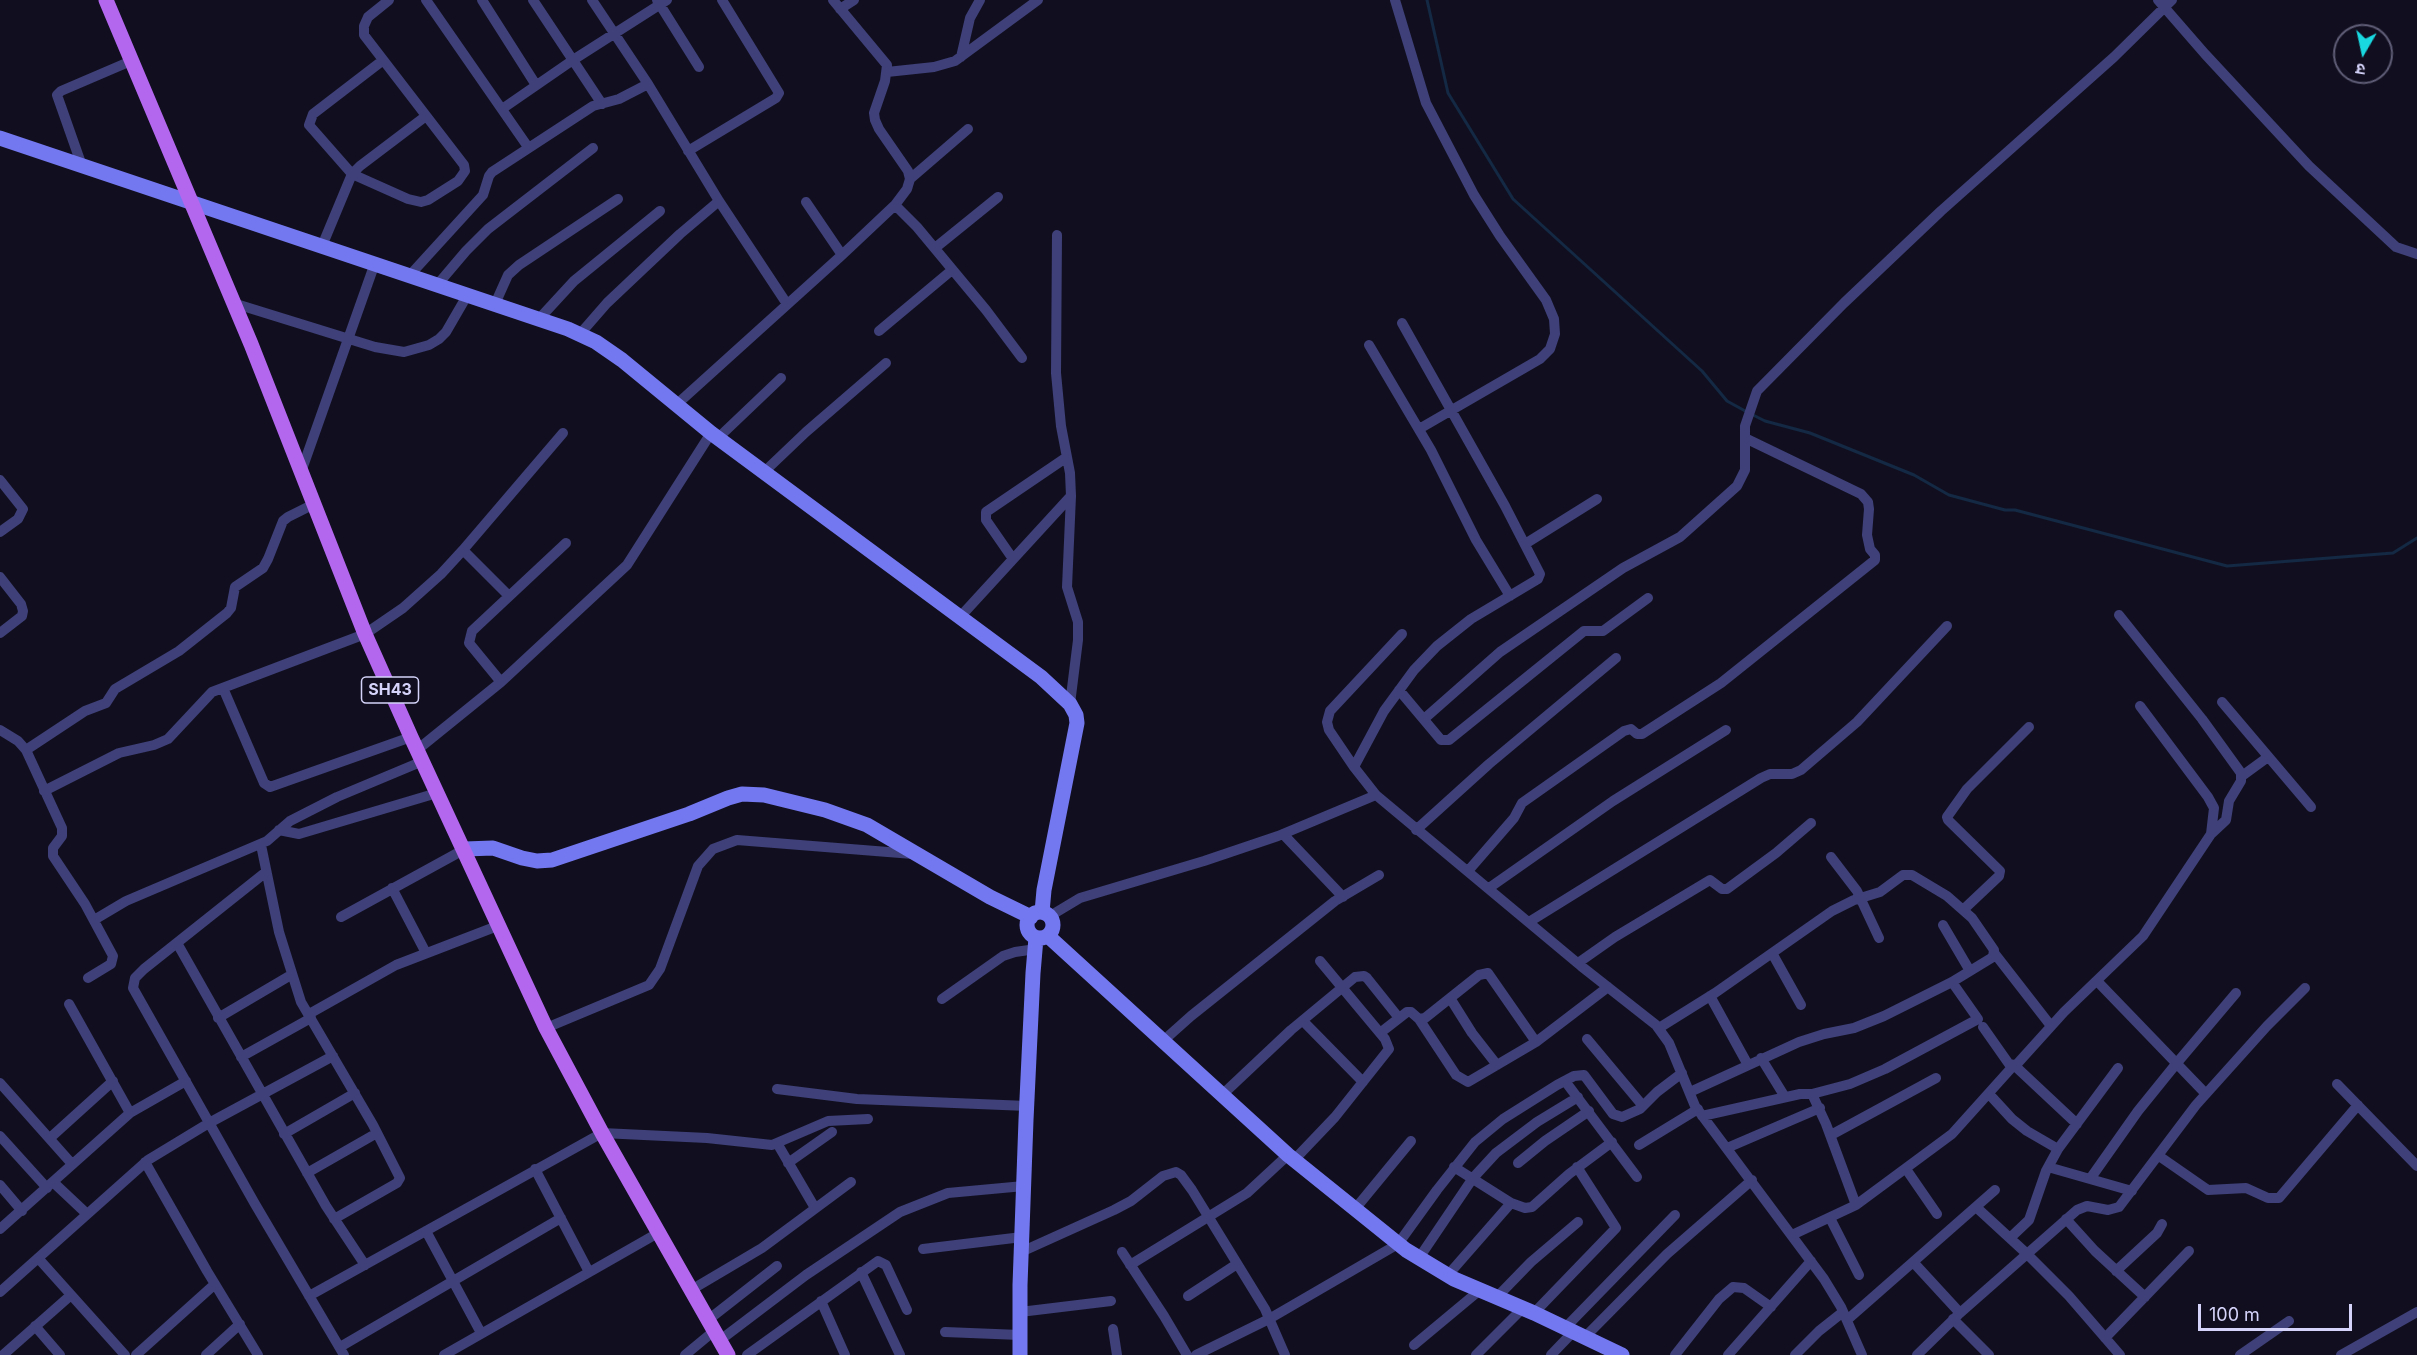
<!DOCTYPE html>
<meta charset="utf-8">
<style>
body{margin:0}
#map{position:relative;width:2417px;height:1355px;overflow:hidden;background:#110f1f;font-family:Inter,"Noto Sans Devanagari",sans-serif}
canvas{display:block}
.north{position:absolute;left:2333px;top:24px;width:60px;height:60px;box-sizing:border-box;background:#110f1f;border:2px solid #5f5d77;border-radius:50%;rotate:189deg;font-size:16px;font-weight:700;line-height:24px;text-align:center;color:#d5d3fa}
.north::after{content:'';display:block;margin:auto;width:21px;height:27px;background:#19d8e0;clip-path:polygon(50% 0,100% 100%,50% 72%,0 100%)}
.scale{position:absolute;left:2198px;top:1304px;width:154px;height:27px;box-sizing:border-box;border:3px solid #d5d3fa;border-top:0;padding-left:8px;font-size:18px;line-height:21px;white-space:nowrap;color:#d5d3fa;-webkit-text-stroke:4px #110f1f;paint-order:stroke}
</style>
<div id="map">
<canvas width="2417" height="1355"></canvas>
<div class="north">उ</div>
<div class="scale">100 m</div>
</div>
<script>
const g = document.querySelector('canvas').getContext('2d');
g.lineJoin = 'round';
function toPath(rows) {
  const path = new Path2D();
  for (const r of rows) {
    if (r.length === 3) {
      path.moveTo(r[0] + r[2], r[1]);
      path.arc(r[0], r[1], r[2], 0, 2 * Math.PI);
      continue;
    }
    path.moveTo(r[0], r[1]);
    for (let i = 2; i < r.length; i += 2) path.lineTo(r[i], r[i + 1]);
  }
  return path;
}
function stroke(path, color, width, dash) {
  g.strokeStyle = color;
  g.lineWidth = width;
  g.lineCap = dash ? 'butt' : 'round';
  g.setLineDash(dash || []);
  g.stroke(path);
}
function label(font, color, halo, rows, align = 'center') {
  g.font = font + ' Inter,sans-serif';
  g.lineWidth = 6;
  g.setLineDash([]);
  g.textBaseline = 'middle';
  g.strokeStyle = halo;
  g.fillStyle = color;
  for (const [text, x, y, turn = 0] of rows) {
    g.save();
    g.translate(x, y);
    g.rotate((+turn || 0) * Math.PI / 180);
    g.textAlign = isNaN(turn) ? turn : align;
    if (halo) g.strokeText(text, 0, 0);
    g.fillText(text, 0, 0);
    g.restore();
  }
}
stroke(toPath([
 [1427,0,1448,93,1513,199,1702,371,1727,401,1747,412],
 [1753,415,1765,421,1810,433,1914,475,1949,495,2005,510,2015,510,2227,566,2393,553,2417,538]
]), '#142944', 3);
stroke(toPath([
 [426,0,528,147],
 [482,0,536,85],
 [533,0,602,104],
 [592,0,648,84,719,201,787,304],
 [657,0,699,67],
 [1395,0,1426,103,1474,195,1500,236,1546,300,1554,319,1555,334,1550,349,1540,359,1419,429],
 [2158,0,2205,54,2309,166,2396,247,2417,254],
 [840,9,854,0],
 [961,57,970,18,980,0],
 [382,61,313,114,309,125,352,174,408,199,421,202,428,200,458,181,465,171,464,165,364,35,364,26,368,17,389,0],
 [887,72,934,67,955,61,1038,0],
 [502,109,573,60,667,0],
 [688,151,776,98,779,93,722,0],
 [82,166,57,95,61,91,131,61],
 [910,179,968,129],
 [806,202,842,255],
 [895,205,917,227,986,310,1022,358],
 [1057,235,1056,373,1061,426,1070,473,1071,496,1067,587,1078,622,1078,640,1070,704],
 [322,246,352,174,360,166,426,116],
 [935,248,998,197],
 [410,275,483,195,489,176,492,172,593,106,619,99,648,84],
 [438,284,466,251,488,229,593,148],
 [233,303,375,347,404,352,429,345,439,339,446,332,468,294],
 [495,304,508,275,519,265,618,199],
 [539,319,574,281,660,211],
 [879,331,952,270],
 [580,334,607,303,680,234,719,201],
 [1369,345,1431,450,1476,540,1510,596],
 [676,405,842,255,895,205,907,189,910,179,908,171,879,129,875,120,874,113,885,81,887,65,833,0],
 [718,438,781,378],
 [301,472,375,263],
 [764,472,806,432,886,363],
 [0,480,23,509,18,519,0,532],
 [1525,544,1597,499],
 [463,550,509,596],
 [1013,559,986,520,986,512,1067,457],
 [0,577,21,604,23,611,22,616,0,633],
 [2119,615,2202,719,2241,773,2241,781,2229,801,2226,820,2211,834],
 [960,617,1071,496],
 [1402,634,1330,711,1327,722,1329,730,1354,767,1376,795,1581,966,1656,1025,1669,1043,1695,1106,1824,1279,1841,1307,1862,1355],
 [501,682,627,565,711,433],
 [223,688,264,783,270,787,411,737],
 [1399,690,1441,740,1449,740,1584,631,1603,631,1648,598],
 [2222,702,2311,807],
 [1424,719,1500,652,1623,568,1680,537,1737,486,1745,470,1745,426,1757,391,1844,303,1941,211,2114,57,2172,0],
 [0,730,18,741,26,750,62,828,62,836,53,848,53,856,85,904,113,956,111,964,88,978],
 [26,750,85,711,106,703,115,689,179,651,227,613,231,608,235,587,263,568,268,559,283,521,288,517,314,504],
 [417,750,501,682,469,643,472,631,566,543],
 [1354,767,1384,711,1414,670,1437,646,1471,619,1538,579,1540,574,1505,506,1402,323],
 [2242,776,2268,757],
 [44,791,119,753,154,745,168,739,212,692,365,634,403,608,441,574,463,550,563,433],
 [279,830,299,834,437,793],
 [1416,830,1489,764,1616,658],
 [1283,834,1343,897],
 [261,845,279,932,301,1002,373,1125,400,1178,397,1183,334,1219],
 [1831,857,1857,891,1879,938],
 [1468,871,1514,818,1522,803,1624,731,1631,729,1637,734,1642,734,1721,683,1875,560,1875,555,1870,549,1867,535,1869,509,1868,502,1861,494,1745,438],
 [266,872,144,969,135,978,133,988,255,1204,344,1355],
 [392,888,426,953],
 [1489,888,1613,801,1726,730],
 [1963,910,1999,876,2000,871,1948,820,1947,817,1967,789,2029,727],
 [1050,916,1080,898,1204,861,1278,836,1376,795],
 [341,917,465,849],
 [94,920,126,901,267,841,290,821,337,797,423,761],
 [1529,922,1761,778,1770,774,1792,774,1801,770,1857,722,1947,626],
 [1943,925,1970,971],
 [177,943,326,1206,365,1265],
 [1772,953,1801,1005],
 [1995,954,2051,1026],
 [1578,963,1615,937,1710,880,1722,889,1727,889,1776,853,1811,823],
 [2097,981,2206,1094],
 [1710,996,1748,1065],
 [1450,998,1472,1033,1497,1065],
 [942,999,1003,956,1015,952,1036,949],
 [69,1004,130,1113,186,1081],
 [309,1014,396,965,500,925],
 [218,1018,291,975],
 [1419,1019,1456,1075,1468,1082,1536,1042,1608,987],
 [1303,1021,1363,1082],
 [1983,1027,2009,1064,2014,1065,2017,1064,2064,1012,2143,936,2211,834,2214,808,2208,797,2140,706],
 [546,1028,649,985,660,969,698,866,713,849,737,840,913,854],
 [1659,1028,1715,993,1832,911,1854,900,1880,892,1903,875,1912,875,1947,896,1972,918,1994,950,1993,957,1952,982,1884,1016,1854,1028,1824,1034,1799,1042,1690,1092],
 [1380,1033,1407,1012,1411,1012,1419,1019,1425,1018,1479,975,1488,973,1536,1042],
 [1587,1039,1643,1106],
 [1163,1041,1191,1016,1335,901,1379,875],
 [241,1057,311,1018],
 [1761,1058,1785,1097],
 [1565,1081,1637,1177],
 [0,1083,72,1164],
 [2337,1084,2417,1166],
 [777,1089,857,1099,1027,1106],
 [1812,1094,1850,1084,1885,1069,1978,1019,1952,982],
 [1989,1094,2012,1119,2027,1131,2058,1149],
 [1222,1095,1291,1030,1355,977,1364,976,1367,978,1399,1018],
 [1702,1116,1800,1094,1812,1094,1826,1124,1856,1205],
 [284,1134,355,1093],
 [1831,1135,1936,1078],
 [0,1136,47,1188],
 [50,1138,113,1081],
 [777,1143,815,1208],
 [1639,1145,1698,1109],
 [1727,1148,1820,1108],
 [2159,1156,2208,1190,2246,1188,2268,1198,2279,1198,2358,1105],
 [1294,1160,1335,1117,1389,1049,1385,1039,1320,961],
 [145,1162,207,1271,258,1355],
 [788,1163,832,1132],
 [1518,1163,1545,1141,1589,1111],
 [1454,1167,1511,1203,1525,1208,1532,1207,1569,1174,1612,1142],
 [2048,1167,2132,1191],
 [535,1169,589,1272],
 [1906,1169,1937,1214],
 [307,1173,377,1133],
 [2090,1179,2138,1111,2176,1064,2236,993],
 [53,1182,87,1214],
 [0,1185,22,1211],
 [1976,1207,2026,1253,2069,1296,2120,1355],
 [1355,1209,1411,1141],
 [1830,1218,1859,1275],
 [2066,1219,2095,1251,2145,1297],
 [0,1229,130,1113],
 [426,1231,481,1333],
 [1792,1235,1856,1205,1952,1134,2014,1065,2077,1124],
 [2010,1238,2029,1220,2046,1171,2058,1149,2118,1068],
 [923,1249,1022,1237],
 [1021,1252,1114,1210,1131,1201,1163,1176,1176,1172,1181,1175,1192,1190,1265,1309,1285,1355],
 [1122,1252,1164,1316,1187,1355],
 [38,1258,125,1355],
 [1419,1258,1473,1178,1496,1153,1537,1122,1578,1097],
 [1914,1263,1960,1313],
 [1130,1265,1247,1193,1288,1155],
 [2116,1271,2157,1233,2162,1224],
 [861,1272,900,1355],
 [1448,1275,1511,1203],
 [691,1290,762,1248,851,1182],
 [0,1292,148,1160,209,1123,333,1056],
 [309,1296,602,1133,707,1138,772,1145,828,1121,868,1119],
 [1188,1296,1237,1264],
 [1497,1297,1531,1262,1578,1222],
 [821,1301,845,1355],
 [1020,1312,1111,1301],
 [1534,1313,1616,1228,1577,1167],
 [1953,1319,1989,1355],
 [708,1320,777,1266],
 [1847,1320,1995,1190],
 [35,1326,60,1355],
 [1565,1328,1675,1215],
 [1113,1329,1117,1355],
 [945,1332,1020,1335],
 [1585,1337,1667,1254,1752,1180],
 [2105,1338,2189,1251],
 [719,1341,806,1275,900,1212,948,1193,1024,1186],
 [1414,1345,1480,1290],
 [340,1347,561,1218],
 [3,1355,71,1295],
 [136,1355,215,1284],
 [206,1355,240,1324],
 [444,1355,658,1233],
 [685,1355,714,1331],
 [747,1355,878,1261,886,1265,907,1310],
 [1196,1355,1269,1319,1398,1244,1437,1190,1475,1142,1503,1119,1557,1085,1574,1076,1584,1075,1613,1114,1622,1117,1640,1109,1657,1092,1682,1073],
 [1476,1355,1523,1308],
 [1551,1355,1573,1332],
 [1675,1355,1719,1299,1733,1287,1744,1288,1771,1307],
 [1728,1355,1811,1261],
 [1795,1355,1819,1331,1843,1312],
 [1917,1355,1960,1313,2077,1210,2087,1206,2108,1210,2119,1207,2196,1105,2267,1026,2305,988],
 [2240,1355,2289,1321],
 [2341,1355,2417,1312]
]), '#3f4079', 10);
stroke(toPath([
 [0,138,568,329,596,342,622,360,711,433,1041,677,1070,704,1076,715,1077,723,1044,890,1042,912],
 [465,849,493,848,522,858,537,861,552,860,689,814,728,798,742,794,764,795,825,810,867,825,990,897,1031,917],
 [1040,925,13],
 [1048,936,1288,1155,1406,1250,1454,1279,1534,1313,1622,1355],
 [1020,1355,1020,1285,1026,1120,1033,973,1036,938]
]), '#7478f0', 15);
stroke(toPath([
 [106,0,251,344,365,634,411,737,546,1028,602,1133,728,1355]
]), '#b366ee', 15);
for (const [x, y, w] of [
 [390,690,57]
]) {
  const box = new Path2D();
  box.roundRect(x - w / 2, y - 13, w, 26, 4.5);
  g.fillStyle = '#110f1f';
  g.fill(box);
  stroke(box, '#d5d3fa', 1.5);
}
label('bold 16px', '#d5d3fa', null, [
 ["SH43",390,690]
]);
</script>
